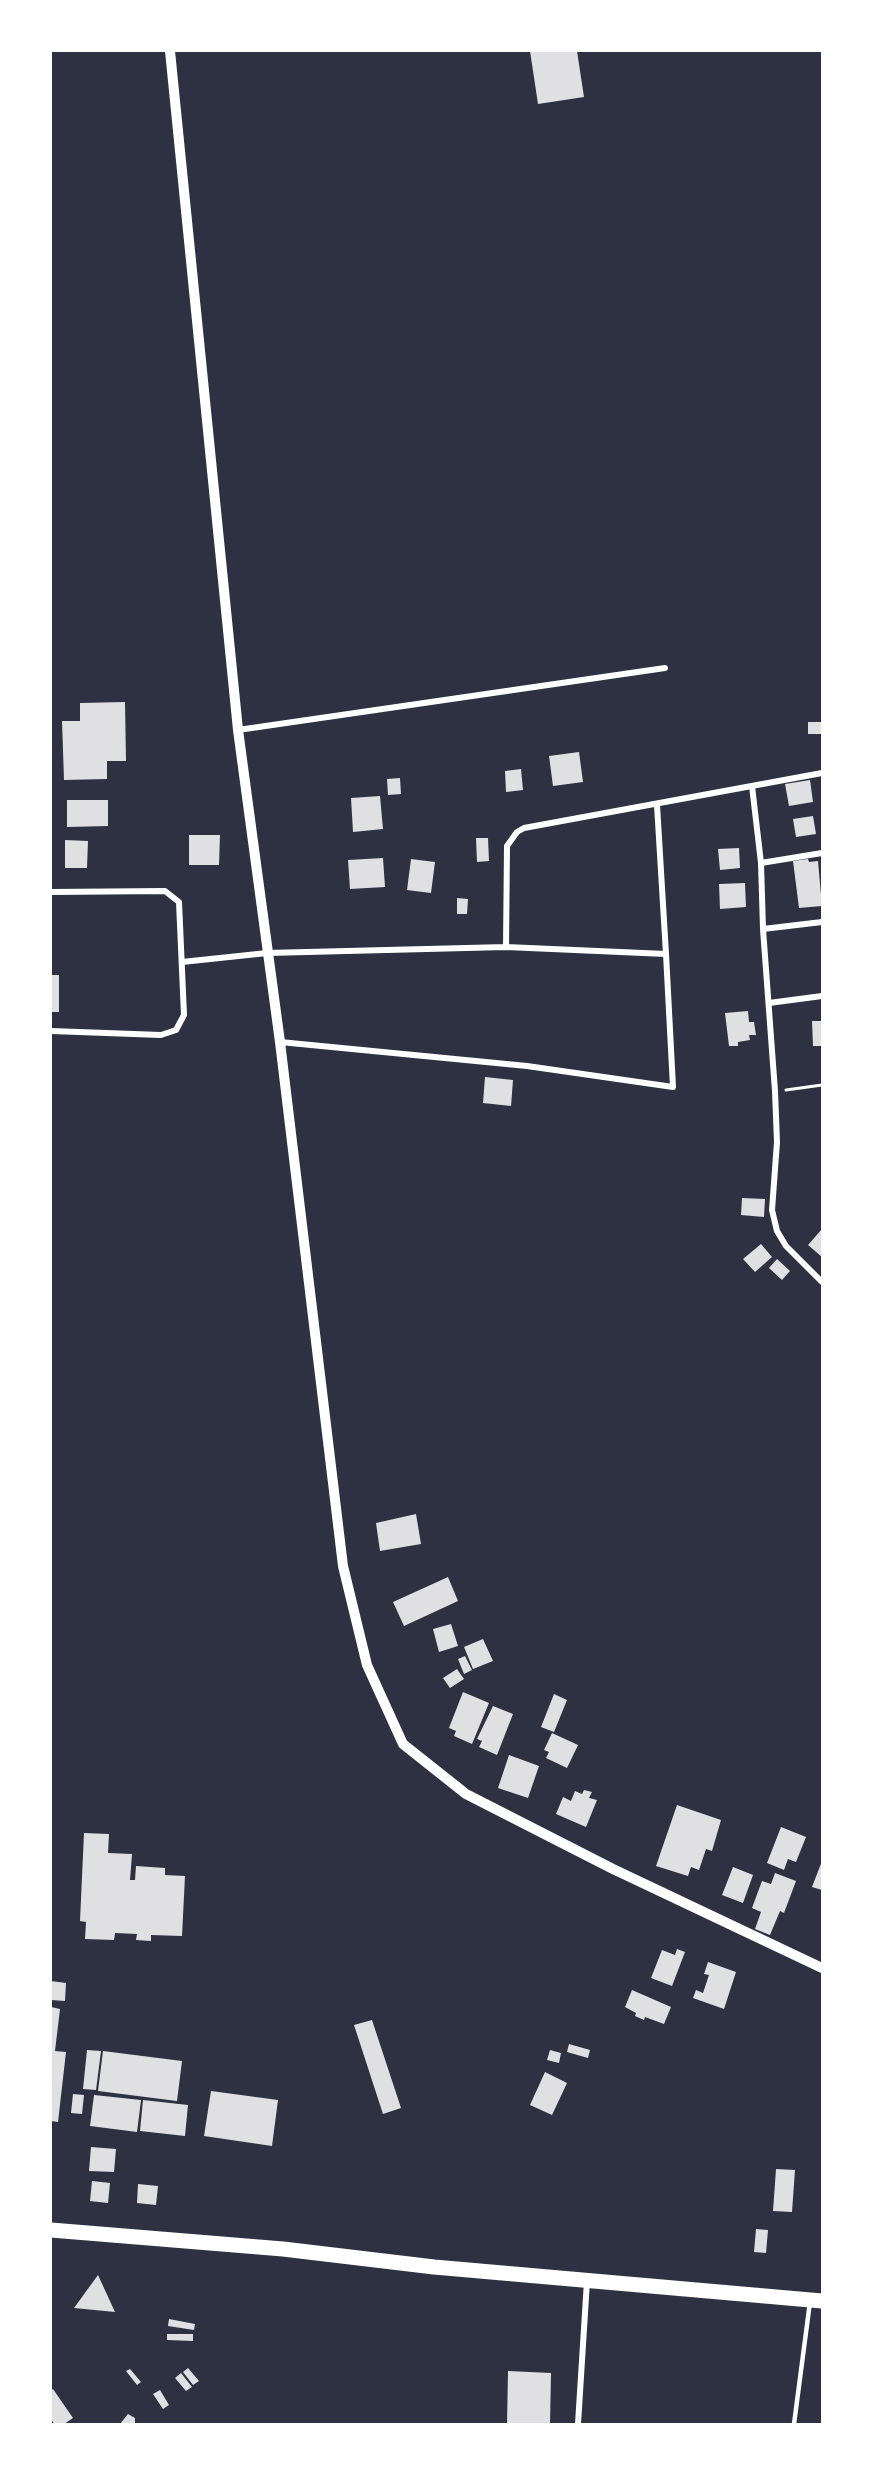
<!DOCTYPE html>
<style>
body{margin:0}
#map{position:relative;width:873px;height:2475px;overflow:hidden;background:#2d3142;font-family:Rubik,sans-serif}
canvas{display:block}
.frame{position:absolute;inset:0;border:52px solid #fff;pointer-events:none}
</style>
<div id="map">
<canvas width="873" height="2475"></canvas>
<div class="frame"></div>
</div>
<script>
const g = document.querySelector('canvas').getContext('2d');
g.lineJoin = 'round';
function fill(path, color) {
  g.fillStyle = color;
  g.fill(path, 'evenodd');
}
function toPath(rows) {
  const path = new Path2D();
  for (const r of rows) {
    path.moveTo(r[0], r[1]);
    for (let i = 2; i < r.length; i += 2) path.lineTo(r[i], r[i + 1]);
  }
  return path;
}
function stroke(path, color, width, dash) {
  g.strokeStyle = color;
  g.lineWidth = width;
  g.lineCap = dash ? 'butt' : 'round';
  g.setLineDash(dash || []);
  g.stroke(path);
}
fill(toPath([
 [530,51,577,51,584,97,538,104],
 [125,702,126,761,107,761,107,779,64,780,62,721,80,721,80,703],
 [808,722,822,722,822,734,808,734],
 [579,752,583,782,553,786,549,756],
 [521,769,523,790,506,792,505,771],
 [400,778,401,794,388,795,387,779],
 [810,780,813,802,789,806,785,784],
 [380,796,383,829,353,832,351,798],
 [67,800,108,800,108,826,67,827],
 [813,816,816,834,796,837,793,819],
 [189,835,220,835,219,865,189,865],
 [476,838,488,838,489,861,477,862],
 [65,840,88,841,87,868,65,868],
 [739,848,740,868,720,870,718,849],
 [383,858,385,887,350,889,348,860],
 [411,859,435,862,431,893,407,890],
 [808,859,809,862,818,861,822,906,799,908,793,861],
 [745,883,746,907,720,909,719,884],
 [457,898,468,899,467,914,457,914],
 [51,975,59,975,59,1012,51,1012],
 [748,1011,749,1022,754,1022,756,1035,749,1035,750,1040,738,1042,738,1046,729,1046,725,1013],
 [812,1021,822,1021,822,1046,813,1046],
 [485,1077,513,1080,511,1106,483,1103],
 [742,1198,765,1199,764,1217,741,1215],
 [822,1229,822,1257,808,1245],
 [761,1244,772,1257,755,1272,743,1259],
 [777,1259,790,1271,782,1280,769,1268],
 [416,1514,421,1544,380,1551,376,1523],
 [448,1577,458,1601,404,1626,393,1602],
 [451,1624,458,1646,439,1652,433,1629],
 [483,1639,493,1661,473,1669,464,1647],
 [465,1656,472,1670,464,1674,458,1659],
 [457,1669,464,1679,450,1688,443,1678],
 [463,1692,489,1703,472,1744,454,1736,456,1731,449,1728],
 [554,1694,567,1700,554,1732,541,1727],
 [493,1706,513,1714,497,1755,479,1747,482,1741,477,1739],
 [552,1733,578,1745,567,1768,546,1758,549,1752,544,1750],
 [509,1755,539,1766,528,1798,498,1788],
 [584,1790,592,1792,589,1798,597,1800,586,1827,556,1814,563,1797,571,1801,575,1791,582,1794],
 [677,1805,721,1820,712,1851,706,1849,699,1870,691,1867,688,1876,656,1866],
 [781,1827,806,1837,796,1862,788,1859,784,1870,767,1863],
 [84,1833,109,1834,108,1853,132,1854,130,1880,135,1880,136,1866,165,1868,165,1875,185,1876,182,1936,151,1935,151,1941,136,1940,137,1934,115,1933,114,1940,85,1939,86,1922,80,1921],
 [822,1861,822,1890,812,1887],
 [733,1867,753,1875,743,1903,722,1895],
 [775,1873,796,1881,784,1913,780,1911,770,1935,755,1929,761,1912,752,1908,762,1881,771,1884],
 [677,1949,685,1952,672,1986,651,1978,662,1950,675,1955],
 [708,1962,736,1972,724,2009,693,1998,696,1990,703,1993,709,1975,704,1974],
 [51,1981,66,1983,65,2001,51,2000],
 [632,1990,671,2007,664,2024,645,2017,644,2020,635,2016,636,2013,625,2007],
 [51,2007,60,2009,55,2051,66,2052,58,2122,51,2121],
 [372,2020,401,2108,383,2114,354,2025],
 [569,2044,590,2050,588,2058,567,2052],
 [87,2050,101,2051,96,2090,83,2089],
 [550,2050,561,2053,559,2063,547,2060],
 [103,2051,182,2061,177,2101,98,2091],
 [545,2072,567,2083,552,2115,530,2105],
 [211,2091,278,2100,272,2146,204,2136],
 [73,2094,84,2095,82,2114,71,2113],
 [94,2095,141,2100,137,2132,90,2126],
 [143,2100,188,2105,185,2136,140,2131],
 [91,2147,116,2149,114,2172,89,2171],
 [776,2169,795,2170,792,2212,773,2211],
 [92,2181,110,2183,108,2203,90,2201],
 [138,2184,158,2186,156,2205,137,2203],
 [756,2229,768,2230,766,2253,754,2252],
 [98,2275,115,2312,74,2308],
 [169,2319,195,2324,194,2330,168,2326],
 [167,2334,193,2334,193,2341,167,2340],
 [188,2368,199,2381,193,2385,183,2372],
 [130,2369,141,2382,137,2385,126,2371],
 [508,2371,551,2373,550,2424,507,2424],
 [181,2373,192,2387,186,2391,175,2378],
 [53,2389,73,2418,64,2424,54,2424,51,2419,51,2391],
 [160,2390,169,2405,163,2409,153,2394],
 [128,2414,135,2418,135,2424,120,2424]
]), '#e0e0e3');
stroke(toPath([
 [786,1090,822,1085]
]), '#fff', 3);
stroke(toPath([
 [794,2424,810,2302]
]), '#fff', 4.5);
stroke(toPath([
 [238,730,665,668],
 [752,786,761,863,763,929,775,1091,777,1142,772,1210,777,1231,786,1246,822,1282],
 [761,863,822,853],
 [51,892,165,891,179,902,184,1015,176,1030,161,1035,51,1031],
 [763,929,822,922],
 [506,947,666,954,657,805],
 [182,962,267,953,506,947,507,846,517,832,524,828,822,773],
 [769,1003,822,996],
 [280,1042,527,1066,673,1087,666,954],
 [578,2424,587,2281]
]), '#fff', 6);
stroke(toPath([
 [170,51,238,730,280,1042,343,1566,367,1665,403,1744,466,1794,613,1869,822,1968]
]), '#fff', 10);
stroke(toPath([
 [51,2230,283,2249,434,2267,822,2301]
]), '#fff', 15);
</script>
